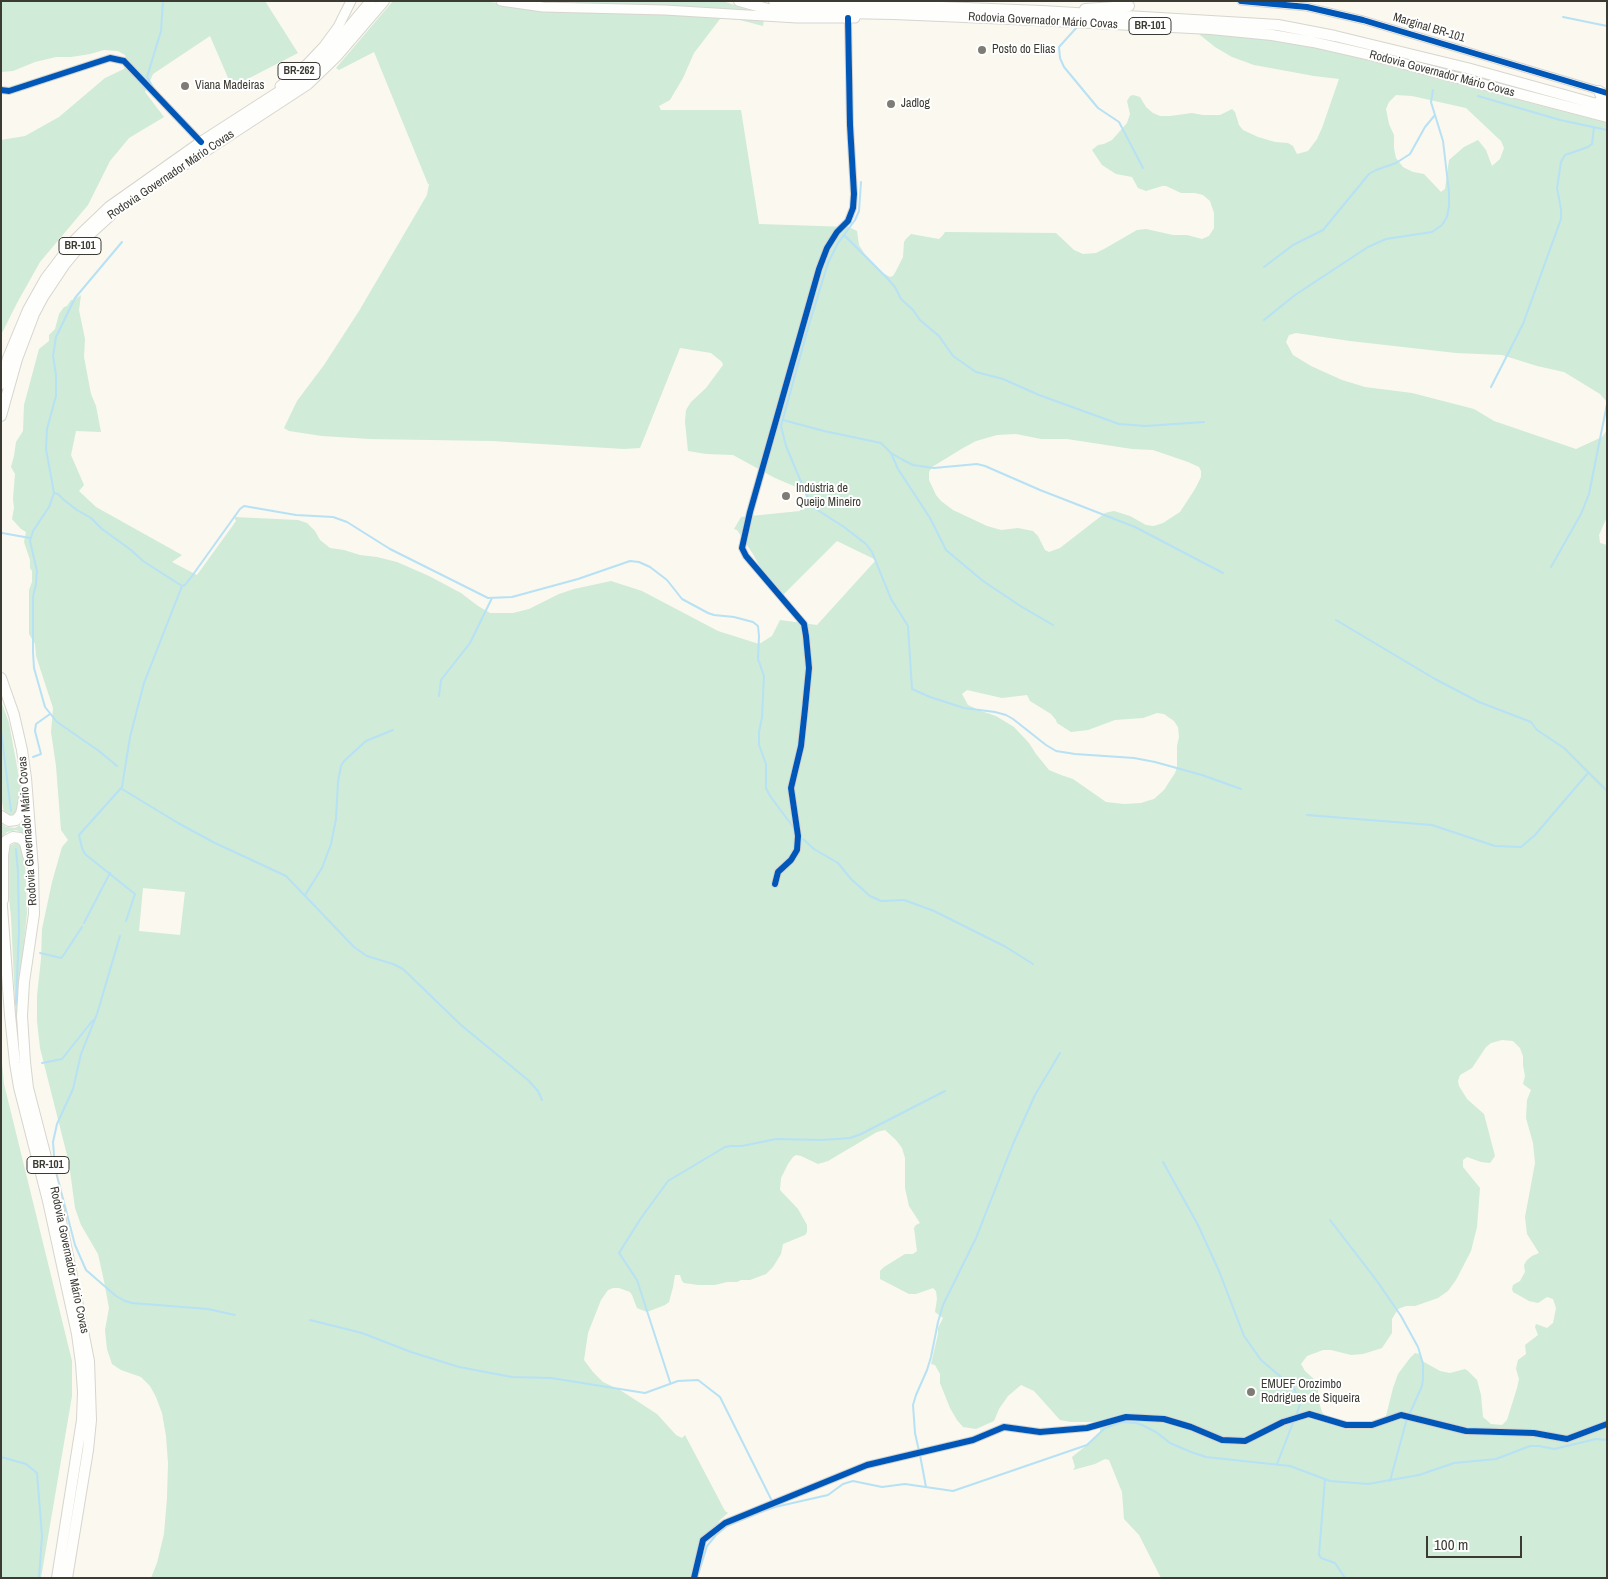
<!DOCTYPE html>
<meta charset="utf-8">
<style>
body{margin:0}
#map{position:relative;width:1608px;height:1579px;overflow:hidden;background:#faf8ef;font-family:"Archivo Narrow",sans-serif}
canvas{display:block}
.frame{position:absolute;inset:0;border:2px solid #3b3a33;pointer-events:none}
.scale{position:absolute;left:1426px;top:1536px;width:96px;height:22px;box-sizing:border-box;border:2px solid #3b3a33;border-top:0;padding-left:6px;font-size:15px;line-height:18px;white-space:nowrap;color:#3b3a33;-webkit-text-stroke:4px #fff;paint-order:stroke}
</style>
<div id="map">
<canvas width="1608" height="1579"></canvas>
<div class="frame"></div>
<div class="scale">100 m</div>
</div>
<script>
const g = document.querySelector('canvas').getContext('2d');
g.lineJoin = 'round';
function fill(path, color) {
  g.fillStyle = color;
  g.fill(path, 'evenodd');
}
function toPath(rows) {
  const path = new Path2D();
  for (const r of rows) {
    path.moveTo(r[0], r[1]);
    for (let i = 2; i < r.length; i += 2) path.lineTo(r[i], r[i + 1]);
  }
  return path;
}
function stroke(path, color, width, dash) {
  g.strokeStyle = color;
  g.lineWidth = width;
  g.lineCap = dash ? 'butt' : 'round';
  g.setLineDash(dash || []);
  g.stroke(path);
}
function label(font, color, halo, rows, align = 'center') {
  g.font = font + ' "Archivo Narrow",sans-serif';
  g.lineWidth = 4;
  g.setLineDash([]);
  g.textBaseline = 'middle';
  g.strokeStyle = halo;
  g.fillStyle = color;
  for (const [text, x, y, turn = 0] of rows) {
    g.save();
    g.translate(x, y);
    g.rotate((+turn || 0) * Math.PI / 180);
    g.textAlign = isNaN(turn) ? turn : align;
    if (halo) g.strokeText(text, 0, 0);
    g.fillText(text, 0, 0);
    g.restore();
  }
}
fill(toPath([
 [1,1,265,1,298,53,232,87,210,36,153,74,145,92,164,117,129,138,110,161,88,205,40,262,17,303,1,335,1,140,25,136,59,117,105,78,124,69,127,62,125,55,118,51,104,50,90,54,71,57,56,57,35,62,13,71,1,72],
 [393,1,486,1,532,10,652,12,764,19,763,26,736,19,720,19,694,53,683,78,670,100,659,106,661,110,741,110,759,224,848,227,853,229,857,231,859,245,864,253,883,273,890,277,893,276,896,271,903,257,904,242,906,239,911,234,939,239,943,235,945,232,1056,233,1074,250,1083,254,1096,253,1104,249,1137,230,1146,229,1173,235,1187,235,1202,239,1209,236,1214,228,1214,213,1210,201,1203,195,1195,193,1181,193,1166,186,1162,186,1146,191,1138,188,1132,177,1116,174,1102,165,1092,150,1098,145,1104,144,1112,140,1127,123,1130,114,1127,101,1130,96,1133,95,1140,97,1146,107,1153,113,1160,116,1170,116,1192,113,1203,115,1220,115,1232,109,1235,112,1239,125,1243,130,1258,137,1275,142,1288,143,1293,146,1297,154,1308,151,1317,139,1322,128,1339,79,1314,76,1254,65,1232,57,1215,47,1195,31,1305,44,1607,123,1607,402,1600,394,1564,372,1537,366,1502,355,1456,353,1350,341,1296,333,1289,335,1286,342,1293,355,1311,366,1342,380,1365,387,1412,393,1474,409,1494,421,1576,449,1602,437,1607,430,1607,517,1599,535,1600,543,1607,545,1607,1578,1161,1578,1139,1535,1124,1519,1122,1492,1109,1460,1105,1459,1095,1464,1073,1470,1075,1467,1072,1457,1092,1441,1100,1432,1100,1428,1093,1422,1071,1422,1060,1420,1034,1391,1021,1385,1008,1396,999,1409,994,1421,976,1429,963,1427,957,1420,950,1408,940,1383,940,1374,935,1365,931,1364,938,1334,938,1328,943,1318,935,1312,937,1299,936,1291,933,1288,916,1294,909,1294,880,1279,880,1271,884,1267,905,1254,913,1254,917,1251,914,1228,916,1225,920,1223,909,1206,905,1188,905,1158,902,1148,896,1140,885,1130,877,1132,828,1161,818,1164,801,1156,796,1155,793,1157,788,1164,781,1178,780,1190,798,1209,807,1225,807,1232,805,1235,783,1244,781,1254,773,1267,766,1274,750,1280,741,1280,737,1282,727,1282,715,1285,698,1285,684,1283,682,1281,680,1275,675,1275,673,1287,669,1302,665,1305,647,1312,637,1308,632,1295,630,1292,619,1288,613,1288,608,1290,601,1300,588,1333,584,1360,593,1372,603,1382,620,1390,657,1414,676,1435,682,1438,685,1435,725,1511,728,1513,720,1520,701,1549,690,1578,151,1578,157,1563,164,1534,167,1498,168,1463,166,1436,162,1413,156,1397,150,1386,141,1377,121,1370,112,1364,107,1349,105,1330,109,1308,104,1281,98,1254,81,1225,75,1208,69,1163,40,1048,37,1021,37,996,41,959,42,929,52,882,62,847,68,840,61,830,56,766,51,732,53,708,36,656,35,644,29,634,29,590,32,582,32,571,30,568,30,560,24,542,26,532,21,529,12,519,14,508,13,499,15,474,11,467,14,456,16,442,23,431,24,405,39,349,49,341,49,335,55,329,59,314,64,307,67,306,71,300,74,300,81,295,79,310,85,339,84,357,91,394,96,406,101,432,76,431,71,455,84,485,79,491,96,507,182,555,172,562,197,575,236,521,234,517,298,520,307,523,315,531,320,540,330,548,344,550,360,555,377,557,397,562,429,576,461,593,478,606,490,613,513,613,529,609,559,594,574,589,611,581,642,591,718,631,759,644,772,636,780,620,817,625,876,560,837,541,781,597,762,571,753,554,737,530,734,529,741,517,800,511,808,492,775,478,733,455,706,454,688,451,685,422,686,410,691,402,706,388,723,365,722,362,711,353,680,348,640,448,624,449,492,441,370,439,322,436,289,431,284,428,297,401,324,365,359,311,427,195,429,184,428,184,374,52,339,70,336,68],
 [1396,95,1412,96,1466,108,1501,141,1504,148,1500,159,1492,166,1486,150,1478,140,1464,147,1449,160,1445,189,1441,192,1424,174,1413,172,1403,167,1396,158,1394,148,1394,135,1389,124,1386,109,1389,102],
 [1016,434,1041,439,1067,439,1132,449,1153,450,1188,462,1199,467,1201,471,1201,477,1195,489,1180,512,1163,523,1154,526,1146,525,1130,516,1114,511,1109,512,1105,513,1060,548,1049,552,1045,550,1038,536,1033,531,1018,528,1001,530,987,526,953,510,941,501,936,495,929,480,929,472,932,467,963,448,976,441,997,435],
 [967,690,1002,698,1027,695,1030,701,1051,714,1056,720,1057,723,1071,732,1088,730,1115,720,1143,718,1157,713,1164,714,1174,721,1178,727,1179,737,1177,746,1177,767,1175,773,1164,790,1154,799,1147,801,1141,803,1124,804,1106,802,1073,779,1061,775,1049,770,1036,754,1029,743,1014,727,996,716,981,711,968,705,962,694],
 [143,888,185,892,180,935,139,931],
 [1502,1040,1513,1041,1520,1048,1523,1056,1523,1065,1525,1076,1523,1084,1531,1090,1527,1100,1526,1118,1533,1143,1535,1163,1525,1217,1527,1234,1539,1253,1532,1256,1527,1260,1524,1265,1525,1272,1520,1281,1513,1285,1512,1289,1513,1292,1529,1301,1538,1303,1547,1297,1553,1299,1556,1308,1553,1323,1547,1328,1536,1324,1535,1327,1538,1335,1525,1345,1526,1354,1518,1360,1517,1364,1516,1369,1519,1379,1517,1388,1507,1420,1502,1425,1491,1424,1483,1417,1481,1395,1477,1380,1468,1371,1465,1369,1450,1373,1440,1371,1424,1362,1419,1354,1415,1353,1410,1358,1398,1374,1393,1388,1386,1416,1367,1427,1328,1419,1322,1412,1318,1399,1318,1390,1315,1380,1305,1371,1301,1364,1307,1356,1323,1350,1331,1350,1351,1355,1363,1354,1382,1348,1392,1333,1392,1319,1398,1309,1406,1306,1415,1306,1438,1298,1448,1291,1456,1280,1471,1251,1477,1227,1480,1188,1463,1167,1463,1160,1467,1157,1481,1162,1490,1163,1495,1156,1484,1114,1467,1099,1459,1086,1458,1081,1460,1075,1472,1068,1486,1047,1491,1043],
 [580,1,723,1,751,11,567,4],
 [1,701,9,723,20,783,21,793,18,811,15,814,10,816,4,812,1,797],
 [25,820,27,837,24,834,16,830,7,832,1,838,1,823,6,827,15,828,23,823],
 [16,843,20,845,23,849,25,859,27,913,16,1023,11,917,6,868,10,846,13,844],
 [1,1053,4,1084,72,1361,72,1396,41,1578,1,1578]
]), '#d0ebd8');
stroke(toPath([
 [1563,17,1607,26],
 [1078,26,1059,47,1060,58,1064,67,1098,108,1119,122,1143,168],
 [154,89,147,77,161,31,163,1],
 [1478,96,1560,120,1607,130],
 [861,182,859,211,855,220,838,243,828,263,808,328,781,426,786,446,809,501,816,509,844,527,866,544,872,552,891,599,908,626,912,689,930,697,964,708,995,712,1006,715,1013,719,1046,745,1056,751,1075,754,1134,758,1155,762,1202,775,1241,789],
 [844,235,887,278,895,287,901,299,913,310,920,320,939,336,953,356,976,372,1003,379,1039,395,1119,424,1146,426,1204,422],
 [1264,267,1293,245,1323,230,1369,174,1376,170,1396,163,1410,154,1425,127,1435,115],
 [1264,320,1295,295,1368,247,1386,239,1432,232,1442,225,1447,217,1449,206,1449,192,1443,141,1431,102,1433,90],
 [1491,387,1523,324,1561,219,1561,209,1557,188,1561,162,1565,155,1588,147,1592,144,1594,127],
 [783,420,824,431,881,443,891,453,903,460,913,465,934,468,977,464,985,466,1040,490,1135,527,1223,573],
 [891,453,898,469,930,518,946,550,983,581,1022,607,1053,625],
 [54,493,58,494,64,500,77,510,91,518,102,529,131,550,143,561,182,586],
 [2,533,30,538],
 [1551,567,1581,514,1589,494,1607,404],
 [1336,620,1435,679,1479,702,1531,722,1537,730,1564,748,1607,791],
 [439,696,441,680,470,643,492,598],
 [1,730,11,811],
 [33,757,41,754,35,731,36,724,50,714],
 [117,766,99,751,57,722,45,707,34,668,33,652,33,597,36,584,37,571,30,541,33,531,49,507,54,493,46,449,47,429,56,396,56,375,53,356,56,337,75,298,122,242],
 [122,789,178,823,213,842,286,876,354,947,367,956,393,964,403,969,461,1025,528,1080,538,1091,542,1100],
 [1307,815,1432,825,1495,846,1521,847,1535,835,1588,773],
 [803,839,814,849,838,863,851,879,870,896,881,901,904,900,934,911,1006,947,1033,964],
 [16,849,18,872,19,930,16,1004],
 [305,895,322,868,331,844,336,819,338,781,341,766,344,761,366,741,393,730],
 [126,921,135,894,85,854,82,848,79,835,122,787,130,737,144,683,182,586,185,585,192,576,240,509,244,506,296,515,333,517,347,522,390,549,488,598,512,597,578,579,630,561,639,562,650,567,667,580,682,599,708,613,714,615,734,617,753,622,758,626,759,636,758,659,764,676,762,717,759,732,759,745,766,764,766,788,770,796,794,828],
 [84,923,110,873],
 [120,936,97,1014,81,1054,73,1089,57,1124,53,1142,55,1168,75,1245,86,1270,116,1296,125,1301,132,1303,208,1309,235,1315],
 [40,953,61,958,63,956,82,927],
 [42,1063,62,1059,93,1020],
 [1163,1162,1198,1225,1219,1271,1244,1336,1261,1360,1294,1388,1300,1404,1296,1416],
 [1330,1220,1377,1281,1401,1316,1418,1347,1423,1364,1423,1379,1422,1386,1406,1422,1390,1481],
 [310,1320,362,1333,411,1352,459,1367,512,1377,551,1378,645,1393,678,1381,698,1380,720,1397,773,1503],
 [670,1382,637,1280,619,1253,641,1218,668,1181,725,1147,731,1146,742,1146,776,1139,820,1140,837,1139,850,1138,861,1134,945,1091],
 [919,1451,915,1433,913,1405,916,1395,927,1370,931,1357,938,1322,943,1305,976,1238,1013,1144,1035,1095,1060,1053],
 [920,1455,926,1487],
 [1,1457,26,1464,37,1473,42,1536,39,1578],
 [1277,1464,1294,1420],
 [1325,1479,1319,1555,1321,1558,1335,1563,1345,1578],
 [697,1578,707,1546,716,1535,727,1526,761,1512,775,1507,828,1495,843,1484,853,1481,882,1487,905,1484,953,1491,1087,1445,1105,1428,1122,1422,1136,1423,1142,1425,1156,1432,1170,1443,1191,1452,1206,1457,1290,1466,1330,1481,1368,1484,1419,1475,1454,1463,1496,1459,1530,1446,1539,1446,1554,1449,1596,1439,1607,1440]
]), '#b7e1f4', 2);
const minor = toPath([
 [1,90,9,91,110,58,124,61,201,142],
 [775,884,778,872,791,860,797,850,798,836,791,788,801,746,805,709,809,668,806,636,804,624,746,556,742,548,750,512,819,269,827,248,837,232,848,221,853,208,854,194,850,125,848,18],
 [694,1578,703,1540,725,1523,867,1465,973,1440,1004,1427,1040,1432,1087,1428,1126,1417,1164,1419,1191,1427,1222,1440,1245,1441,1283,1422,1309,1414,1346,1425,1372,1425,1401,1415,1466,1431,1534,1433,1567,1439,1607,1424]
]);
const tertiary = toPath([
 [1241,1,1307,7,1363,20,1607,93]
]);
const trunk = toPath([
 [501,1,543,7,665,10,797,18,855,18],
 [280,86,306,65,324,46,338,27,351,1]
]);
const motorway = toPath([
 [739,1,768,9,790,12,894,14,1034,20,1211,29,1272,35,1313,42,1370,55,1607,117],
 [774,1,791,3,865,4,1042,11,1278,25,1335,36,1467,68,1607,107],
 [1085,9,1129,6],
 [1598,104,1602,98,1599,91],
 [1,384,8,358,28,310,46,278,74,241,86,229,109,207,201,142,302,77,329,51,371,1],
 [1,416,17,359,34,314,43,297,65,264,90,234,113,213,126,203,308,84,336,57,384,1],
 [1,678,14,715,22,750,26,778,33,869,34,914,24,982,22,1016,25,1062,28,1088,56,1196,89,1361,91,1420,88,1450,67,1578],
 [1,816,9,821,16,820,21,814,24,799],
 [1,893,10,1015,15,1063,19,1087,48,1201,77,1334,81,1363,83,1392,82,1420,57,1578],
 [3,900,3,855,5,842,7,840,13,837,20,838,25,843,28,856]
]);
stroke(minor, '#d7d5ce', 8);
stroke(tertiary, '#d7d5ce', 9);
stroke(trunk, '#d7d5ce', 11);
stroke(motorway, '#d7d5ce', 12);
stroke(minor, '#fefefd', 5.5);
stroke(tertiary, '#fefefd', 7);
stroke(trunk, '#fefefd', 9);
stroke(motorway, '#fefefd', 10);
stroke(toPath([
 [1241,1,1307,7,1363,20,1607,93],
 [1,90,9,91,110,58,124,61,201,142],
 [775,884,778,872,791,860,797,850,798,836,791,788,801,746,805,709,809,668,806,636,804,624,746,556,742,548,750,512,819,269,827,248,837,232,848,221,853,208,854,194,850,125,848,18],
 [694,1578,703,1540,725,1523,867,1465,973,1440,1004,1427,1040,1432,1087,1428,1126,1417,1164,1419,1191,1427,1222,1440,1245,1441,1283,1422,1309,1414,1346,1425,1372,1425,1401,1415,1466,1431,1534,1433,1567,1439,1607,1424]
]), '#0057b8', 6);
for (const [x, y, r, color] of [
 [982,50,5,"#7e7c75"],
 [185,86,5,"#7e7c75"],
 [891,104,5,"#7e7c75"],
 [786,496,5,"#7e7c75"],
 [1251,1392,5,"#7e7c75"]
]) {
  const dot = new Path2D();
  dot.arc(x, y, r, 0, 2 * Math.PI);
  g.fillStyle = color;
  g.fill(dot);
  stroke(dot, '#fff', 2);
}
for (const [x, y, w] of [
 [1150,26,42],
 [299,71,42],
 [80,246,42],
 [48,1165,42]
]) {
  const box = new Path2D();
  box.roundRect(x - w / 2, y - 8.5, w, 17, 4);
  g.fillStyle = '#fff';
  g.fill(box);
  stroke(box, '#3b3a33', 1);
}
label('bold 11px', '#3b3a33', null, [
 ["BR-101",1150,26],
 ["BR-262",299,71],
 ["BR-101",80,246],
 ["BR-101",48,1165]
]);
label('12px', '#3b3a33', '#fff', [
 ["Rodovia Governador Mário Covas",1043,21,3],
 ["Marginal BR-101",1429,28,17],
 ["Rodovia Governador Mário Covas",1442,74,15],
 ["Rodovia Governador Mário Covas",171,175,-34],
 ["Rodovia Governador Mário Covas",28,831,-94],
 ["Rodovia Governador Mário Covas",69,1260,78]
]);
label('12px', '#3b3a33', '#fff', [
 ["Posto do Elias",992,50],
 ["Viana Madeiras",195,86],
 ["Jadlog",901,104],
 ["Indústria de",796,489],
 ["Queijo Mineiro",796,503],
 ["EMUEF Orozimbo",1261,1385],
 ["Rodrigues de Siqueira",1261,1399]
], 'left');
</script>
